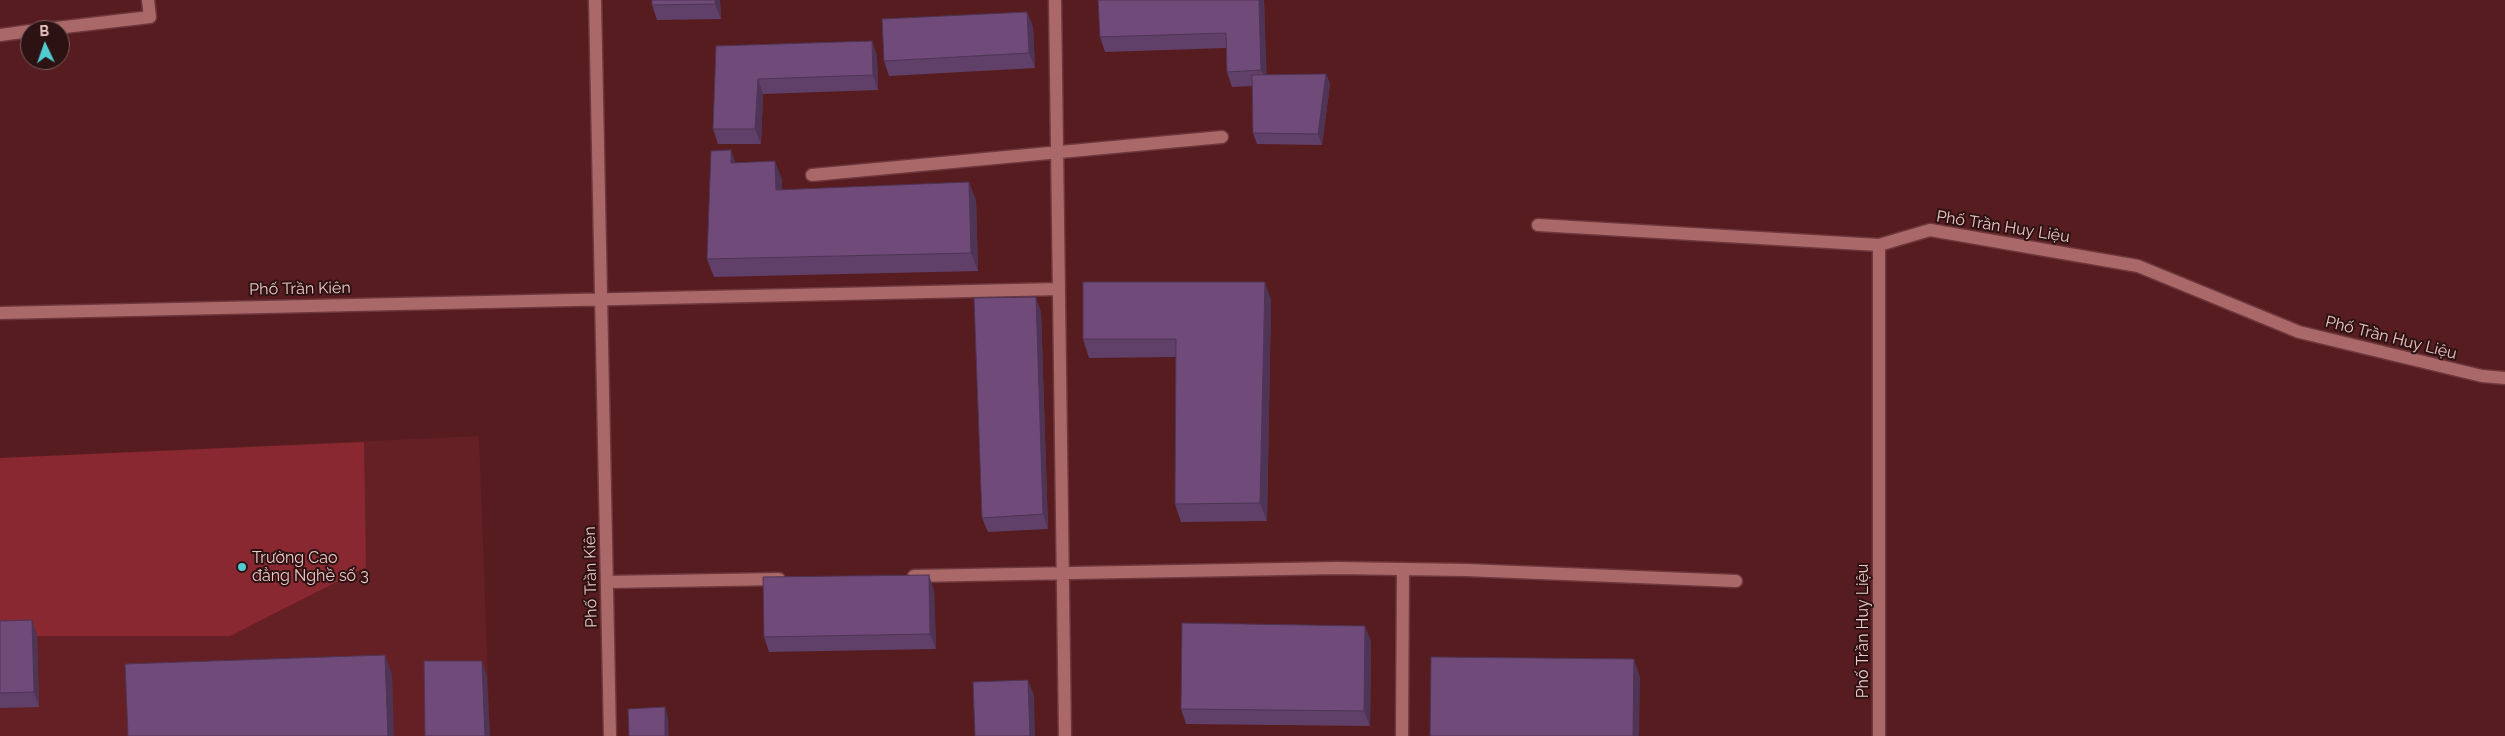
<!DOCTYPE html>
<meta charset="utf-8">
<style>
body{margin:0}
#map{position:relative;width:2505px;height:736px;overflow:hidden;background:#571c20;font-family:Raleway,sans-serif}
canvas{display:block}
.north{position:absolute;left:20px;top:20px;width:50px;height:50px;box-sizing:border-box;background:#2c1212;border:1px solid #7a5b5a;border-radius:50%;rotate:357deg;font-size:14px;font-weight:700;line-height:20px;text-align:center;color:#efc8c7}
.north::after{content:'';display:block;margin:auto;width:18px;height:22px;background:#51ccd2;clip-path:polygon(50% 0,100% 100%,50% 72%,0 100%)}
</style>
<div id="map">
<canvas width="2505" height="736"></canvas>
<div class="north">B</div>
</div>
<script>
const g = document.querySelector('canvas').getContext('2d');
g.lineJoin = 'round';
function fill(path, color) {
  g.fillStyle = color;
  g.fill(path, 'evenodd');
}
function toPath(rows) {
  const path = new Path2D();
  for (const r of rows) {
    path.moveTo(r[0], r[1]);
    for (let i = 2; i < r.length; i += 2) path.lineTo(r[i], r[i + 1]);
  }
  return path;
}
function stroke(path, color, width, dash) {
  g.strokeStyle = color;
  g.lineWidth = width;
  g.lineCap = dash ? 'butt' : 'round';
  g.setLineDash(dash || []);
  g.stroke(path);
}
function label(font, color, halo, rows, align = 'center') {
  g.font = font + ' Raleway,sans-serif';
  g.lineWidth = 4;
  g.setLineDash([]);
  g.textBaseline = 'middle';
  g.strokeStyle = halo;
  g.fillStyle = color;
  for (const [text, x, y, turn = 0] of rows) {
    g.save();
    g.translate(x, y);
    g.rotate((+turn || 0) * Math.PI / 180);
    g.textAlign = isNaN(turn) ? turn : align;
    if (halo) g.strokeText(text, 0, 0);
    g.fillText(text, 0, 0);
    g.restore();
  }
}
fill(toPath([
 [479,436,490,736,0,736,0,458]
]), '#642024');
fill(toPath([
 [364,442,366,567,230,636,0,636,0,458]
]), '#892830');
const minor = toPath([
 [595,0,610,736],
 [1055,0,1065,736],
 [39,30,150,17,148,0],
 [0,35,30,31],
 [812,175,1222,137],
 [1538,225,1879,245],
 [0,313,1059,289],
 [914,576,1337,568,1466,570,1736,581],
 [607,582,779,579],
 [1402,736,1403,569],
 [1879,736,1879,245,1930,230,2138,266,2299,332,2482,376,2505,378]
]);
stroke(minor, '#6d383d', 15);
stroke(minor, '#ab6868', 12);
fill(toPath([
 [652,0,720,0,721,19,657,20,652,5],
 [1264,0,1266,75,1326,74,1330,84,1322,145,1257,144,1253,133,1252,86,1232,87,1227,72,1226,48,1105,52,1100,37],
 [1027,12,1033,27,1035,68,889,76,884,61],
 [872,41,877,56,878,90,763,94,761,144,718,144,713,129,716,46],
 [735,163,782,179,782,190,976,200,978,271,714,277,707,259],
 [1271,300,1267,521,1181,522,1175,504,1176,357,1089,358,1083,339],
 [1041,312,1048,529,988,532,982,518],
 [934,590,936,649,769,652,764,637],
 [0,621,37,635,39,707,0,708],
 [1371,641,1370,726,1186,724,1181,709]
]), '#604068');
fill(toPath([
 [715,0,720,0,721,19,715,4],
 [1259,0,1264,0,1267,85,1261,70],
 [1027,12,1033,27,1035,68,1029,53],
 [872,41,877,56,878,90,873,75],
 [1326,74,1330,84,1322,145,1318,134],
 [758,79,763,94,761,144,755,129],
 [731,150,737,168,731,163],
 [775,161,782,179,782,208,776,190],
 [969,182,976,200,978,271,971,253],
 [1265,282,1271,300,1267,521,1260,503],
 [1036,297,1041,312,1048,529,1043,514],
 [929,575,934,590,936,649,930,634],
 [32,620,37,635,39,707,34,692],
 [1365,626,1371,641,1370,726,1364,711],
 [385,655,392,674,394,736,388,736],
 [1634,659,1640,677,1639,736,1633,736],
 [482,661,487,676,490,736,485,736],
 [1028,680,1034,695,1035,736,1030,736],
 [665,707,668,718,669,736,665,736]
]), '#4e3455');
const building = toPath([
 [652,0,715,0,715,4,652,5,652,0],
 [1098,0,1259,0,1261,70,1227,72,1226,33,1100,37,1098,0],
 [1027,12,1029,53,884,61,882,19,1027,12],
 [872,41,873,75,758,79,755,129,713,129,716,46,872,41],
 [1326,74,1318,134,1253,133,1252,75,1326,74],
 [731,150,731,163,775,161,776,190,969,182,971,253,707,259,711,151,731,150],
 [1083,282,1265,282,1260,503,1175,504,1176,339,1083,339,1083,282],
 [1036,297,1043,514,982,518,974,298,1036,297],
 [929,575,930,634,764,637,763,577,929,575],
 [32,620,34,692,0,693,0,621,32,620],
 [1182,623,1365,626,1364,711,1181,709,1182,623],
 [385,655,388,736,128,736,125,664,385,655],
 [1431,657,1634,659,1633,736,1430,736,1431,657],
 [424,661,482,661,485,736,425,736,424,661],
 [1028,680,1030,736,975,736,973,682,1028,680],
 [665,707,665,736,629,736,628,709,665,707]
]);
fill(building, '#704a79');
stroke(building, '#4e3455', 1);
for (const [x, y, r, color] of [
 [242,567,5,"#51ccd2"]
]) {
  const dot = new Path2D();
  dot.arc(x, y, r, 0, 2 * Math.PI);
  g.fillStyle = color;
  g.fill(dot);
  stroke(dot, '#2c1212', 2);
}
label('16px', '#efc8c7', '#2c1212', [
 ["Phố Trần Huy Liệu",2003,227,9],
 ["Phố Trần Kiên",300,289,-1],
 ["Phố Trần Huy Liệu",2391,338,14],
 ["Phố Trần Kiên",591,577,-91],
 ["Phố Trần Huy Liệu",1863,631,-90]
]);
label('16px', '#efc8c7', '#2c1212', [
 ["Trường Cao",252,558],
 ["đẳng Nghề số 3",252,576]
], 'left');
</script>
